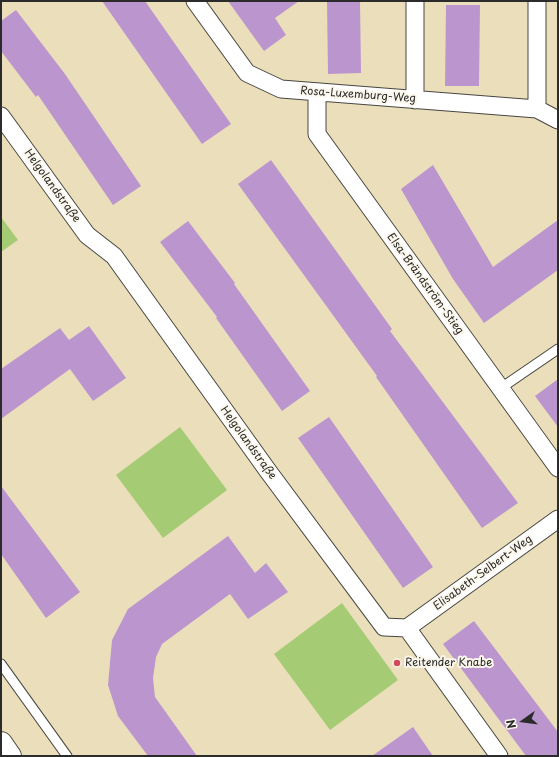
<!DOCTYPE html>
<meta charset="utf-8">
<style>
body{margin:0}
#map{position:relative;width:559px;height:757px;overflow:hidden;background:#ebdfbb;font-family:"Playpen Sans",sans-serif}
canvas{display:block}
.frame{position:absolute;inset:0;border:2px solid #2b2b2b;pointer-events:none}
.north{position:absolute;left:503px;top:701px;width:40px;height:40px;-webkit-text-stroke:3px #fbf7ec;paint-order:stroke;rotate:256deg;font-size:11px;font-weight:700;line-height:16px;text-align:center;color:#2b2b2b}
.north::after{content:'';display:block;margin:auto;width:14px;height:18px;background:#2b2b2b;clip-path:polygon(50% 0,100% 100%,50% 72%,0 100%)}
</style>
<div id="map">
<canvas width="559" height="757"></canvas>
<div class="frame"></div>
<div class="north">N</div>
</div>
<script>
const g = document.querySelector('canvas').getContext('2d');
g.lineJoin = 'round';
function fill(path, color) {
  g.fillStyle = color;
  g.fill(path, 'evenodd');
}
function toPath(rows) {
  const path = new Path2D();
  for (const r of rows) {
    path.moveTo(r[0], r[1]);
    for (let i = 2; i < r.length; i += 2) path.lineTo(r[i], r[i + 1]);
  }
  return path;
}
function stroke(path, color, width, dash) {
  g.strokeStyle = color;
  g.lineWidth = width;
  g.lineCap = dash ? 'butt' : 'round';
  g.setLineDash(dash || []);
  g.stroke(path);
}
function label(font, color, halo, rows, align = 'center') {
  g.font = font + ' "Playpen Sans",sans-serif';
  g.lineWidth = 4;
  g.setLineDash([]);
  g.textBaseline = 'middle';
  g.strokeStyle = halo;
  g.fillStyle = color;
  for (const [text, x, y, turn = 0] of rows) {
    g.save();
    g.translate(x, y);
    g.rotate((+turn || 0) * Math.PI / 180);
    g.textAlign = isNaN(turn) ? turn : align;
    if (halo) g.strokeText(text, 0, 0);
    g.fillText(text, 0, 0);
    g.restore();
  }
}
fill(toPath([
 [1,217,18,240,1,252],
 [180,427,227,490,163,538,116,475],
 [342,603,398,680,330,730,274,654]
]), '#a6cb75');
fill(toPath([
 [102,1,145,1,231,124,202,144],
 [228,1,299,1,275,18,286,35,264,51],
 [327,1,360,1,361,73,328,74],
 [446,5,480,5,479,86,445,86],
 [16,10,65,74,141,186,113,205,38,95,36,97,1,51,1,21],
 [271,160,392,329,390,331,518,503,482,528,376,377,377,376,238,184],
 [433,165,493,267,558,220,558,270,484,323,453,279,401,189],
 [188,221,235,283,234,284,310,391,282,411,216,318,217,317,160,242],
 [89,326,126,378,93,401,70,369,1,419,1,369,60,328,69,340],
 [558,379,558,427,535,396],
 [329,417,433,567,403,588,298,438],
 [1,486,80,592,46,618,1,554],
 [228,536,255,573,266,563,288,592,248,619,230,594,162,644,156,657,153,678,155,697,197,756,148,756,118,716,108,685,112,640,128,609],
 [474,621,558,732,558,756,526,756,443,644],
 [413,727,433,756,372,756]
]), '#bb95ce');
const lane = toPath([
 [501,388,558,349],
 [1,664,67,756]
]);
const street = toPath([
 [195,1,247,73,281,89,537,109,558,120],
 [415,1,415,100],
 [317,92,317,134,558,468],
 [537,109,537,1],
 [1,116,87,235,114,256,268,471,384,627,407,628,499,756],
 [407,628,558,519]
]);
const secondary = toPath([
 [1,743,10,756]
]);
stroke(lane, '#484641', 11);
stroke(street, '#484641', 19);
stroke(secondary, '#484641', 24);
stroke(lane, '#fff', 9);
stroke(street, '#fff', 17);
stroke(secondary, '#fff', 22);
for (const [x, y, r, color] of [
 [397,663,4,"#d1495b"]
]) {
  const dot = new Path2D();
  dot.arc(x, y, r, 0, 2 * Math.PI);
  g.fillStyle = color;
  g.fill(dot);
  stroke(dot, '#fbf7ec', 1.5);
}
label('11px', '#2b2b2b', '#fbf7ec', [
 ["Rosa-Luxemburg-Weg",358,95,4],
 ["Helgolandstraße",52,186,54],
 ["Elsa-Brändström-Stieg",425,284,54],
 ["Helgolandstraße",248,443,54],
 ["Elisabeth-Selbert-Weg",483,573,-36]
]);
label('11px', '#2b2b2b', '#fbf7ec', [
 ["Reitender Knabe",405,663]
], 'left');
</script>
